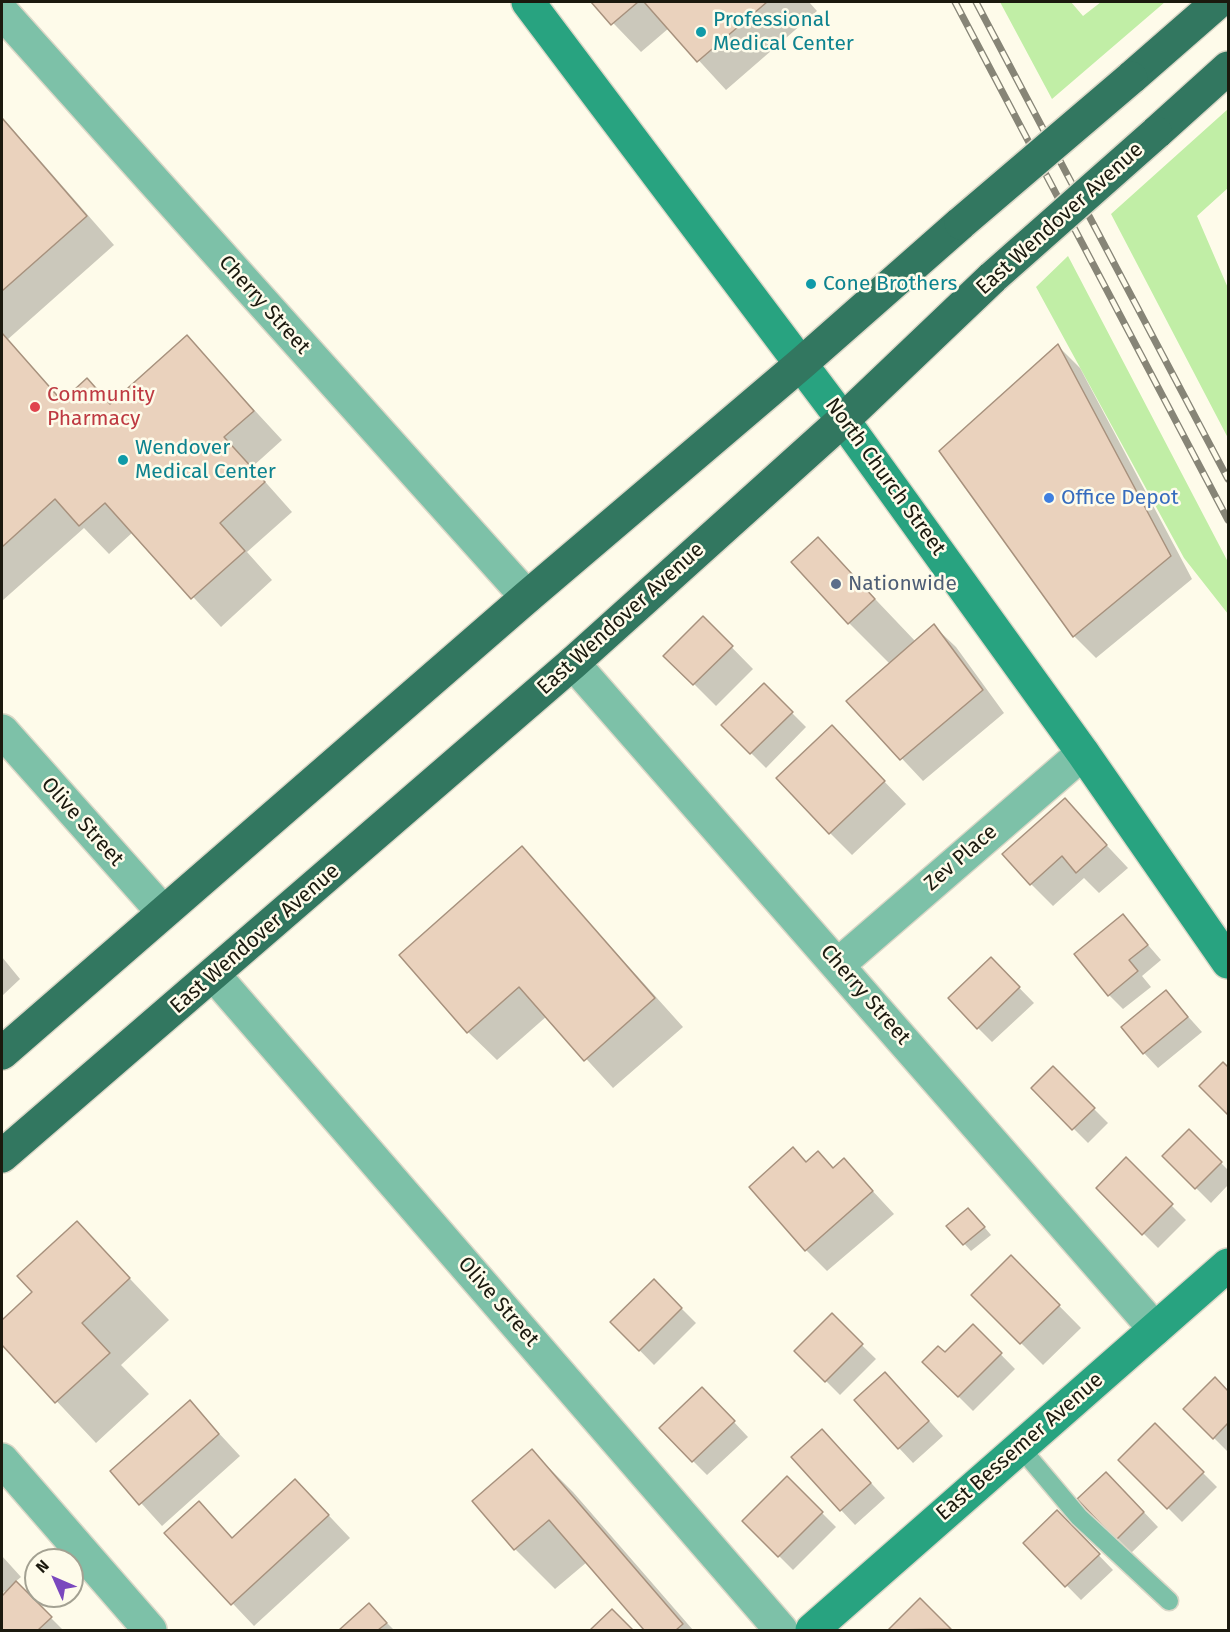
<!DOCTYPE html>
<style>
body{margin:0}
#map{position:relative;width:1230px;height:1632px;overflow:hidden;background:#fefbea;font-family:"Fira Sans",sans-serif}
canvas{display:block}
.frame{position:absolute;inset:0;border:3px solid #1b190e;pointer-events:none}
.north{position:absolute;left:24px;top:1548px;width:60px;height:60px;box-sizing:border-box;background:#fefbea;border:2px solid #a3a192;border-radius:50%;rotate:315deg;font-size:16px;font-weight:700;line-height:24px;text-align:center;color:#1b190e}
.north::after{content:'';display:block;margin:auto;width:21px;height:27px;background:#7a47be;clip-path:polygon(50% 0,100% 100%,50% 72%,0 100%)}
</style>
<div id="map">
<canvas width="1230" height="1632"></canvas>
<div class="frame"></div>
<div class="north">N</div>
</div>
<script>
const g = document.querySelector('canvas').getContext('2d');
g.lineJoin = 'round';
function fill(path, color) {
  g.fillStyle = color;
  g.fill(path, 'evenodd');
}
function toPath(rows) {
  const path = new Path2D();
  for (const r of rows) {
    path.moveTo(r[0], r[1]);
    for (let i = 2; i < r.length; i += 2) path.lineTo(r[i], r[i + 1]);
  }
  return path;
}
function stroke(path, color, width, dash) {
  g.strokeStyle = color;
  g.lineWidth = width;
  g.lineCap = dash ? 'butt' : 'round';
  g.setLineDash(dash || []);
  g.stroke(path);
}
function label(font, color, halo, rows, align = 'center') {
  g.font = font + ' "Fira Sans",sans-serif';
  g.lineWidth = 5;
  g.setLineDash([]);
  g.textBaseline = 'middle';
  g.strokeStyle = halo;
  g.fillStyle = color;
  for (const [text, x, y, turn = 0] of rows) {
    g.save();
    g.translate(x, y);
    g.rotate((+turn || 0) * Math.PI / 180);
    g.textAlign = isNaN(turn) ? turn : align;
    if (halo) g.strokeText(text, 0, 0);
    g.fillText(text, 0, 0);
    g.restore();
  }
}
fill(toPath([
 [1000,2,1071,2,1083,16,1101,2,1165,2,1052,99],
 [1228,109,1228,188,1197,216,1228,288,1228,438,1111,214],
 [1068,256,1228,562,1228,614,1184,558,1036,287]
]), '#c1eea6');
fill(toPath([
 [593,2,809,2,817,11,726,90,669,28,641,52],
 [2,117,114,245,7,340,63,401,87,380,112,404,187,337,282,440,252,467,292,512,247,552,272,580,221,627,133,532,109,554,84,528,2,601],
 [1058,346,1080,368,1192,579,1096,658,1074,636,941,451],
 [818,539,916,642,934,626,956,647,1004,713,923,781,848,701,890,664,849,623],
 [703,618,753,669,716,706,666,656],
 [764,685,806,727,766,768,723,725],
 [853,749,906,804,852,855,830,833],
 [1064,800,1128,868,1099,893,1084,878,1053,906,1031,884],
 [522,848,683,1027,613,1088,547,1016,497,1060,468,1032],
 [1123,916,1161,960,1142,976,1151,987,1123,1009,1109,995],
 [2,957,20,979,2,996],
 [991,959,1034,1003,992,1042,978,1028],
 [1166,992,1202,1032,1158,1068,1144,1053],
 [1223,1064,1228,1069,1228,1113,1202,1086],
 [1053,1068,1108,1123,1088,1143,1033,1088],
 [1189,1131,1228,1170,1228,1185,1211,1203,1164,1156],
 [818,1153,834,1169,844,1160,894,1214,827,1271,806,1250],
 [1126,1160,1186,1220,1158,1248,1098,1188],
 [975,1216,991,1235,971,1251,948,1226],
 [77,1223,169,1320,121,1365,149,1394,96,1443,2,1343,2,1322,34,1292],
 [1011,1257,1081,1328,1043,1365,973,1295],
 [654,1281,696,1323,654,1365,612,1322],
 [832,1316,876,1359,840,1395,796,1351],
 [973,1326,1015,1369,973,1411,924,1362,945,1354],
 [1215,1379,1228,1393,1228,1452,1185,1409],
 [900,1389,943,1436,913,1463,899,1448],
 [190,1402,240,1456,162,1526,112,1471],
 [717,1404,748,1437,707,1475,693,1461],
 [1155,1425,1217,1487,1182,1522,1120,1460],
 [836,1445,885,1498,855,1525,841,1510],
 [532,1451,573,1492,693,1630,646,1630,587,1562,555,1589,515,1549,474,1502],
 [787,1478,836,1527,793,1570,744,1521],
 [1121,1488,1158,1527,1131,1553,1117,1538],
 [317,1503,350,1538,254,1626,166,1533,220,1525,233,1539],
 [1057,1512,1113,1570,1081,1600,1025,1543],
 [2,1556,21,1577,15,1582,63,1630,2,1630,2,1598,7,1593,5,1591,2,1594],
 [920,1600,950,1630,890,1630],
 [369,1605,394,1630,341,1630],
 [612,1611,631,1630,592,1630]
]), '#0003');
const building = toPath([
 [591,2,638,2,611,25,591,2],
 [644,2,767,2,697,62,644,2],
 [2,118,87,216,2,291,2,118],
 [2,333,62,401,87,378,110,404,187,335,254,411,224,437,265,482,220,523,245,551,191,599,105,503,79,526,55,499,2,547,2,333],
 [1058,344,1171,556,1073,637,939,451,1058,344],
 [818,537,875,599,848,624,791,562,818,537],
 [703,616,733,646,693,685,663,656,703,616],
 [934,624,983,690,900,760,846,701,934,624],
 [764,683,793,712,750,754,721,725,764,683],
 [832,725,885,781,829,834,776,778,832,725],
 [1065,798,1107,845,1076,873,1062,856,1030,885,1002,854,1065,798],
 [522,846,655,998,584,1061,519,987,467,1033,399,955,522,846],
 [1123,914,1148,945,1129,960,1138,971,1108,996,1074,954,1123,914],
 [991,957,1020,987,977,1029,948,998,991,957],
 [1166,990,1188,1017,1143,1054,1121,1027,1166,990],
 [1223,1062,1228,1067,1228,1115,1199,1086,1223,1062],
 [1053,1066,1095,1108,1072,1130,1031,1088,1053,1066],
 [1189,1129,1222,1162,1195,1189,1162,1156,1189,1129],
 [793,1147,806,1162,818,1151,833,1168,844,1158,873,1191,805,1251,749,1187,793,1147],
 [1126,1157,1173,1204,1142,1235,1096,1188,1126,1157],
 [968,1208,985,1227,963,1245,946,1226,968,1208],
 [77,1221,130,1278,82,1323,110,1353,55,1403,2,1345,2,1320,32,1292,17,1276,77,1221],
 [1011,1255,1060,1305,1020,1344,971,1295,1011,1255],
 [654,1279,682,1308,639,1351,610,1322,654,1279],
 [832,1313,863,1344,825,1382,794,1351,832,1313],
 [973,1324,1002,1353,958,1397,922,1362,938,1346,945,1352,973,1324],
 [885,1372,929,1421,898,1449,854,1400,885,1372],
 [1215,1377,1228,1391,1228,1423,1213,1439,1183,1409,1215,1377],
 [702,1387,735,1421,692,1462,659,1428,702,1387],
 [190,1400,219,1434,139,1505,110,1471,190,1400],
 [1155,1423,1204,1472,1167,1509,1118,1460,1155,1423],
 [822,1429,871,1483,840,1511,791,1457,822,1429],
 [532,1449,683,1624,676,1630,644,1630,549,1520,514,1550,472,1501,532,1449],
 [1106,1472,1144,1512,1116,1540,1077,1499,1106,1472],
 [787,1476,823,1512,778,1557,742,1521,787,1476],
 [295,1479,329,1515,231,1605,164,1533,199,1501,232,1538,295,1479],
 [1057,1510,1100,1554,1065,1587,1023,1543,1057,1510],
 [16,1581,52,1617,38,1630,2,1630,2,1596,16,1581],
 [920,1598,951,1629,888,1630,920,1598],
 [369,1603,387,1623,378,1630,339,1630,369,1603],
 [612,1609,633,1630,590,1630,612,1609]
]);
fill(building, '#ead2bd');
stroke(building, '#a7917d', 1.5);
const service = toPath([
 [1020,1447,1079,1517,1169,1601]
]);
const minor = toPath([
 [2,12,527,597],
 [573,663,1155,1329],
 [2,731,163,912],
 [839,964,1083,753],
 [214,975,781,1630],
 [2,1460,150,1630]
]);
const secondary = toPath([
 [528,2,843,420,1083,753,1228,962],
 [812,1630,1228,1265]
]);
const trunk = toPath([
 [1131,78,1218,2],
 [1156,133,1228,68],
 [2,1053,527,597,802,363,961,223],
 [2,1156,573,663,843,420,993,277]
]);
stroke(service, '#dad7c7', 21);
stroke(minor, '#dad7c7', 36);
stroke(secondary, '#dad7c7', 36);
stroke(trunk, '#dad7c7', 36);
stroke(service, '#7dc1a8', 18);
stroke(minor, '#7dc1a8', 33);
stroke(secondary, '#28a380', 33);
stroke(trunk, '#327760', 33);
const rail = toPath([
 [955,2,1228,520],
 [976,2,1228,479]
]);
stroke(rail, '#878577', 7);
stroke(rail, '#fefbea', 4.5, [14]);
const trunkBridge = toPath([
 [961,223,1131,78],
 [993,277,1156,133]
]);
stroke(trunkBridge, '#dad7c7', 36, []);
stroke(trunkBridge, '#327760', 33);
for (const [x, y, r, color] of [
 [701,32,6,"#0f9aa8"],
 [811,284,6,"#0f9aa8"],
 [35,407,6,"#e0444e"],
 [123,460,6,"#0f9aa8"],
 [1049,498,6,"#3f7fe0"],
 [836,584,6,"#5c6f8a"]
]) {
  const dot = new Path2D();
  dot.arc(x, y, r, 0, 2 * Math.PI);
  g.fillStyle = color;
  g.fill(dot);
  stroke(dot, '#fefbea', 2);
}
label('21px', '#0d838f', '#fefbea', [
 ["Professional",713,20],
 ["Medical Center",713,44],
 ["Cone Brothers",823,284],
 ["Wendover",135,448],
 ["Medical Center",135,472]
], 'left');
label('21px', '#1b190e', '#fefbea', [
 ["East Wendover Avenue",1060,219,-42],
 ["Cherry Street",264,305,48],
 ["North Church Street",885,477,54],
 ["East Wendover Avenue",621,619,-42],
 ["Olive Street",82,822,48],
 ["Zev Place",961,858,-41],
 ["East Wendover Avenue",255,939,-41],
 ["Cherry Street",865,995,49],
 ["Olive Street",498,1302,49],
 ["East Bessemer Avenue",1020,1447,-41]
]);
label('21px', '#be3a42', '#fefbea', [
 ["Community",47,395],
 ["Pharmacy",47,419]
], 'left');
label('21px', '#366cbe', '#fefbea', [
 ["Office Depot",1061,498]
], 'left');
label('21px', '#4e5e75', '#fefbea', [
 ["Nationwide",848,584]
], 'left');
</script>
